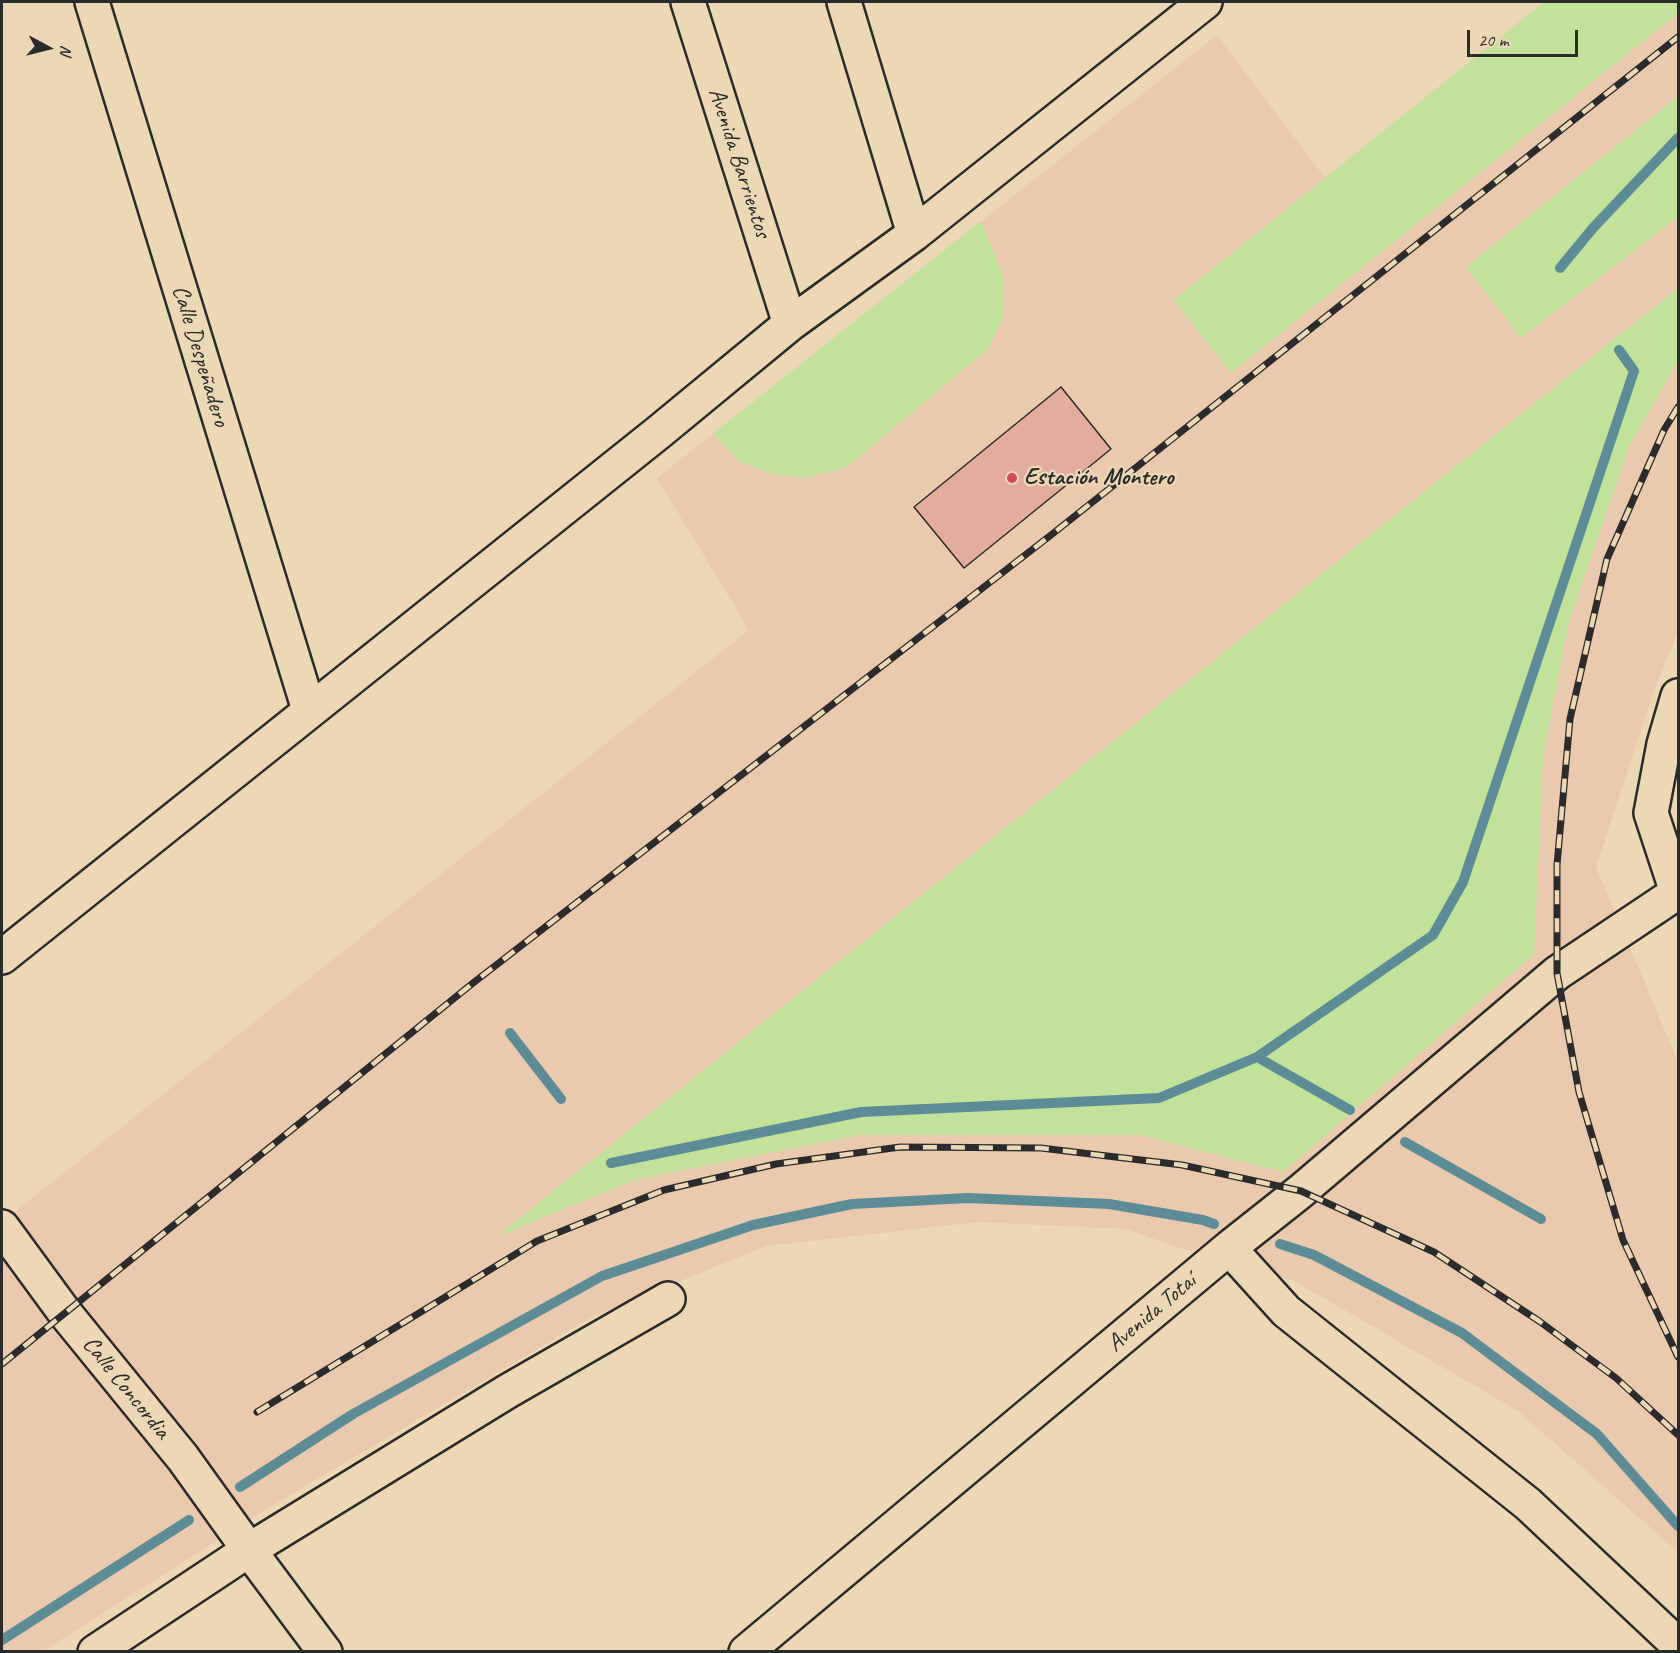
<!DOCTYPE html>
<meta charset="utf-8">
<style>
body{margin:0}
#map{position:relative;width:1680px;height:1653px;overflow:hidden;background:#ecd7b6;font-family:Caveat,sans-serif}
canvas{display:block}
.frame{position:absolute;inset:0;border:3px solid #2b2b2b;pointer-events:none}
.north{position:absolute;left:18px;top:18px;width:60px;height:60px;-webkit-text-stroke:4px #ecd7b6;paint-order:stroke;rotate:97deg;font-size:16px;font-weight:700;line-height:24px;text-align:center;color:#2b2b2b}
.north::after{content:'';display:block;margin:auto;width:21px;height:27px;background:#2b2b2b;clip-path:polygon(50% 0,100% 100%,50% 72%,0 100%)}
.scale{position:absolute;left:1467px;top:30px;width:111px;height:27px;box-sizing:border-box;border:3px solid #2b2b2b;border-top:0;padding-left:8px;font-size:18px;line-height:21px;white-space:nowrap;color:#2b2b2b;-webkit-text-stroke:4px #ecd7b6;paint-order:stroke}
</style>
<div id="map">
<canvas width="1680" height="1653"></canvas>
<div class="frame"></div>
<div class="north">N</div>
<div class="scale">20 m</div>
</div>
<script>
const g = document.querySelector('canvas').getContext('2d');
g.lineJoin = 'round';
function fill(path, color) {
  g.fillStyle = color;
  g.fill(path, 'evenodd');
}
function toPath(rows) {
  const path = new Path2D();
  for (const r of rows) {
    path.moveTo(r[0], r[1]);
    for (let i = 2; i < r.length; i += 2) path.lineTo(r[i], r[i + 1]);
  }
  return path;
}
function stroke(path, color, width, dash) {
  g.strokeStyle = color;
  g.lineWidth = width;
  g.lineCap = dash ? 'butt' : 'round';
  g.setLineDash(dash || []);
  g.stroke(path);
}
function label(font, color, halo, rows, align = 'center') {
  g.font = font + ' Caveat,sans-serif';
  g.lineWidth = 4.5;
  g.setLineDash([]);
  g.textBaseline = 'middle';
  g.strokeStyle = halo;
  g.fillStyle = color;
  for (const [text, x, y, turn = 0] of rows) {
    g.save();
    g.translate(x, y);
    g.rotate((+turn || 0) * Math.PI / 180);
    g.textAlign = isNaN(turn) ? turn : align;
    if (halo) g.strokeText(text, 0, 0);
    g.fillText(text, 0, 0);
    g.restore();
  }
}
fill(toPath([
 [1544,2,1678,2,1678,632,1655,687,1596,867,1678,1062,1678,1552,1518,1411,1293,1280,1174,1246,1126,1229,979,1222,766,1246,590,1318,275,1504,43,1651,2,1652,2,1222,749,630,657,478,1217,35,1325,178]
]), '#eacaaf');
fill(toPath([
 [1544,2,1678,2,1678,13,1231,373,1174,300],
 [1678,96,1678,217,1521,338,1466,267],
 [981,221,1003,276,1004,316,988,349,847,467,804,478,773,474,740,462,713,434],
 [1678,288,1678,361,1629,447,1569,621,1543,757,1534,954,1283,1172,1140,1135,860,1135,634,1180,496,1237]
]), '#c2e29b');
stroke(toPath([
 [1560,268,1593,228,1678,138],
 [510,1033,561,1099],
 [1350,1110,1257,1057,1433,935,1463,882,1634,371,1619,350],
 [1405,1142,1541,1219],
 [611,1163,861,1112,1159,1098,1257,1057],
 [1280,1244,1314,1255,1462,1333,1597,1434,1678,1526],
 [240,1487,353,1414,602,1276,753,1225,852,1204,968,1198,1109,1204,1203,1220,1214,1224],
 [2,1640,189,1520]
]), '#5d8c96', 10);
const building = toPath([
 [1061,387,1111,449,964,568,914,507,1061,387]
]);
fill(building, '#e4aba0');
stroke(building, '#2b2b2b', 1.5);
const minor = toPath([
 [92,2,309,710],
 [1678,696,1664,744,1651,813,1678,895],
 [2,1227,65,1313,183,1458,249,1550,325,1652],
 [1229,1248,1286,1311,1528,1504,1678,1645],
 [95,1652,249,1550,508,1391,668,1299],
 [746,1652,1229,1248,1301,1191,1557,973,1678,892]
]);
const tertiary = toPath([
 [688,2,790,324],
 [844,2,914,234],
 [2,957,659,432,790,324,914,234,1205,2]
]);
stroke(minor, '#2b2b2b', 38);
stroke(tertiary, '#2b2b2b', 38);
stroke(minor, '#ecd7b6', 33);
stroke(tertiary, '#ecd7b6', 33);
const rail = toPath([
 [1678,407,1664,430,1607,559,1570,719,1557,865,1557,973,1579,1092,1623,1240,1678,1357],
 [2,1364,473,983,1051,535,1678,37],
 [257,1412,537,1241,664,1190,776,1164,900,1147,1041,1148,1182,1165,1301,1191,1434,1252,1539,1321,1616,1378,1678,1435]
]);
stroke(rail, '#2b2b2b', 7);
stroke(rail, '#ecd7b6', 4.5, [14]);
for (const [x, y, r, color] of [
 [1012,478,6,"#d1495b"]
]) {
  const dot = new Path2D();
  dot.arc(x, y, r, 0, 2 * Math.PI);
  g.fillStyle = color;
  g.fill(dot);
  stroke(dot, '#ecd7b6', 2);
}
label('24px', '#2b2b2b', '#ecd7b6', [
 ["Avenida Barrientos",739,163,72],
 ["Calle Despeñadero",200,356,73],
 ["Avenida Totaí",1152,1313,-40],
 ["Calle Concordia",126,1388,51]
]);
label('bold 24px', '#2b2b2b', '#ecd7b6', [
 ["Estación Montero",1024,478]
], 'left');
</script>
